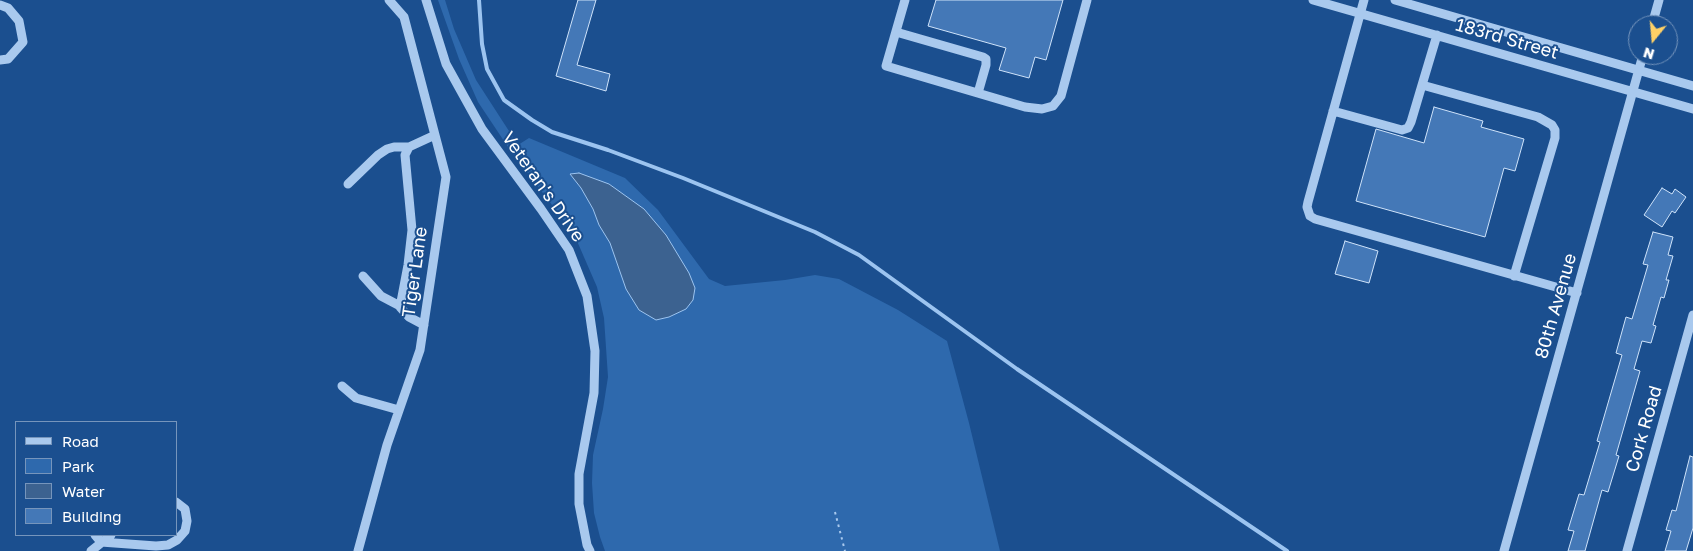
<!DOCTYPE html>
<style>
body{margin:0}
#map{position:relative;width:1693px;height:551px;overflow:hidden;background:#1b4f8f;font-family:"Golos Text",sans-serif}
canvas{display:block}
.legend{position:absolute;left:15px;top:421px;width:162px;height:115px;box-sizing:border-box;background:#1b4f8f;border:1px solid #7695bc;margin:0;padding:6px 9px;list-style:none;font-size:15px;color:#fff}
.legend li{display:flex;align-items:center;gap:10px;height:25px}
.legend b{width:25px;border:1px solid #7695bc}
.north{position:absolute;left:1628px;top:15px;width:50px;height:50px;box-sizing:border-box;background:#1b4f8f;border:1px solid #7695bc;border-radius:50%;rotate:197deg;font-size:14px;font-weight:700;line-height:20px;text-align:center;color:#fff}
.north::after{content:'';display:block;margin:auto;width:18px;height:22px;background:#ffd166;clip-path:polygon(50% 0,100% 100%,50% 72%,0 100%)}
</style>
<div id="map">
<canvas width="1693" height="551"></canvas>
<ul class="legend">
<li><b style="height:6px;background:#a9c9ee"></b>Road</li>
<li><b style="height:14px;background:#2e69ad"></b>Park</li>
<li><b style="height:14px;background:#3c6290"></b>Water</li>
<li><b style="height:14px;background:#4478b7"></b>Building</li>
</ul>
<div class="north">N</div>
</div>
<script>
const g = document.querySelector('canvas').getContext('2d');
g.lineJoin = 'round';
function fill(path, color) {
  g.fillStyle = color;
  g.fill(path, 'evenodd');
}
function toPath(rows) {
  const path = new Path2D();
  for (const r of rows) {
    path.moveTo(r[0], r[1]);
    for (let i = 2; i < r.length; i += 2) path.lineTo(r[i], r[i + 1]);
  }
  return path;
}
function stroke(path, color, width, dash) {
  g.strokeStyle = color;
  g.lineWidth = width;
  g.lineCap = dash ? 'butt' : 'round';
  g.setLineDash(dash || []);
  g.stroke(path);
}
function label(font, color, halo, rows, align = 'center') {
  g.font = font + ' "Golos Text",sans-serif';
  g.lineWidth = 4;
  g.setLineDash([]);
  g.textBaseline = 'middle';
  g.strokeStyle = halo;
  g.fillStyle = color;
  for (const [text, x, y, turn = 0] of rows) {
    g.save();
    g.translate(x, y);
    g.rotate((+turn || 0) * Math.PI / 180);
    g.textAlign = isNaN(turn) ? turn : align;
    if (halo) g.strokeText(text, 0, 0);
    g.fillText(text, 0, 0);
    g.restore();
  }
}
fill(toPath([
 [438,0,445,0,454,29,476,80,518,145,529,138,625,178,658,210,709,279,725,286,785,280,815,275,839,279,898,310,947,341,969,423,1000,551,605,551,600,537,594,513,592,483,593,455,603,409,608,377,604,318,597,287,577,241,562,218,510,150,478,102,459,59]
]), '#2e69ad');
const water = toPath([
 [579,173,609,184,644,209,666,235,689,273,695,288,693,300,686,309,669,317,656,320,639,310,626,289,610,243,599,225,593,209,581,188,570,174,579,173]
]);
fill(water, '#3c6290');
stroke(water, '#9cc4f0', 1);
stroke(toPath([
 [479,0,482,44,487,69,504,100,532,120,552,132,608,150,683,178,815,232,859,255,1017,369,1287,551]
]), '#9cc4f0', 4);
const building = toPath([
 [578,0,596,0,577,65,610,74,606,91,556,76,578,0],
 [936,0,1063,0,1046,60,1035,57,1029,78,999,70,1006,48,928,26,936,0],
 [1434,107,1483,121,1481,127,1524,139,1515,171,1504,168,1485,237,1356,201,1376,129,1424,143,1434,107],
 [1662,188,1672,194,1675,189,1686,197,1675,213,1672,211,1662,227,1644,215,1662,188],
 [1653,232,1673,237,1668,255,1673,256,1666,280,1669,280,1664,298,1661,297,1653,325,1656,326,1651,343,1642,341,1634,369,1640,371,1616,455,1619,456,1608,492,1602,490,1585,551,1568,551,1574,531,1568,530,1579,494,1584,495,1600,442,1597,441,1622,355,1616,353,1626,317,1632,319,1648,265,1643,264,1653,232],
 [1345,241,1378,251,1369,283,1335,274,1345,241],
 [1690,456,1693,457,1693,528,1686,551,1665,551,1671,531,1666,530,1672,510,1676,511,1690,456]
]);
fill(building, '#4478b7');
stroke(building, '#cfe3fa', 1);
stroke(toPath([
 [835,512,845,551]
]), '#a9c9ee', 2, [2.5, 4]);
stroke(toPath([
 [426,0,446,64,482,129,541,209,569,250,587,296,595,351,594,393,579,474,579,504,587,545,590,551],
 [905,0,886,66,1025,107,1042,109,1053,106,1061,96,1087,0],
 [1313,0,1693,109],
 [1364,0,1308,202,1307,207,1310,216,1315,219,1577,293],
 [1395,0,1693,86],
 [0,5,8,8,19,21,23,42,8,59,0,60],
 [1652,25,1659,0],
 [896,32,983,57,986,59,986,65,978,93],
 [1437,35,1422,85,1538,117,1552,125,1555,130,1555,138,1514,276],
 [1333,111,1402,130,1408,128,1411,122,1422,85],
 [348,184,378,155,387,149,394,147,409,147],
 [363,276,381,296,400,306],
 [424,325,409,317,400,307,408,265,412,230,405,155,409,147,435,135],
 [342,386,356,398,399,410],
 [95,535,101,542,156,546,168,545,177,540,185,531,187,521,185,509,176,502],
 [91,551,111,535],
 [358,551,387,445,420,350,446,177,404,17,389,0],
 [1504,551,1643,55],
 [1627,551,1693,315]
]), '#a9c9ee', 9);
label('18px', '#fff', '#1b4f8f', [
 ["183rd Street",1507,39,16],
 ["Veteran's Drive",543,187,55],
 ["Tiger Lane",415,272,-82],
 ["80th Avenue",1556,306,-74],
 ["Cork Road",1644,429,-74]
]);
</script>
